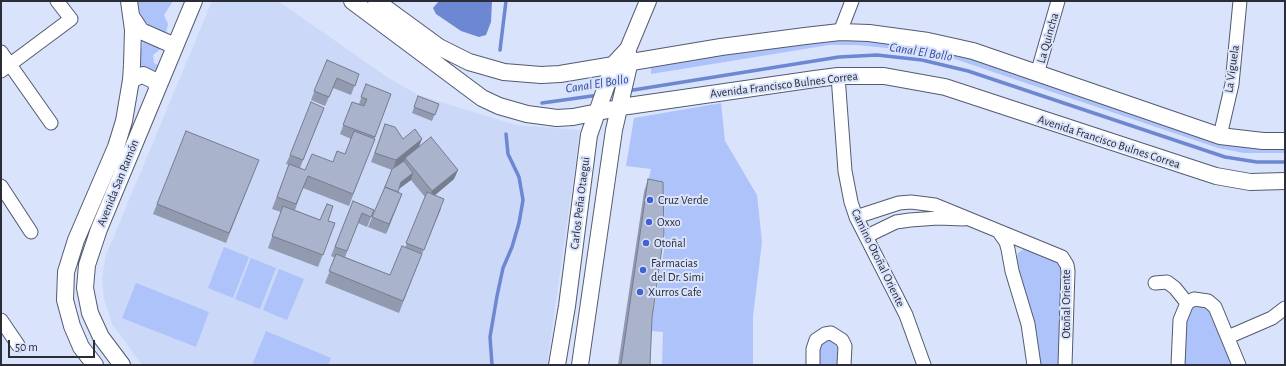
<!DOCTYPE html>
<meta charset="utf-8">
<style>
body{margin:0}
#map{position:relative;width:1286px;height:366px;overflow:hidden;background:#d9e3fc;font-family:"Alegreya Sans",sans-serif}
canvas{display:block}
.frame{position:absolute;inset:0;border:2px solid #2a2d37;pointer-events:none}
.scale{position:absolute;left:8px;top:340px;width:87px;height:18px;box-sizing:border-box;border:2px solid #2a2d37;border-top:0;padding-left:5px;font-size:12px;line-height:14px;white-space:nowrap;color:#2a2d37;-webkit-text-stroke:3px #d9e3fc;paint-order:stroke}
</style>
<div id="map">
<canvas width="1286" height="366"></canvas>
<div class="frame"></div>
<div class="scale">50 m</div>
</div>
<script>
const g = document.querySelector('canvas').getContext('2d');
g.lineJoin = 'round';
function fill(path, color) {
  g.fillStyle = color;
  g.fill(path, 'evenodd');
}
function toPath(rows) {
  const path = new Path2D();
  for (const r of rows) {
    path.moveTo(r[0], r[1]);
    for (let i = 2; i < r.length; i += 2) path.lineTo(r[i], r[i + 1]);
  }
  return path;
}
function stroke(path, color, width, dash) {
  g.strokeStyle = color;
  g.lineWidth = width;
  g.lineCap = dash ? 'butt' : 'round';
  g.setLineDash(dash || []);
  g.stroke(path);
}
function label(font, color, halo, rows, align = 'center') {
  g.font = font + ' "Alegreya Sans",sans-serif';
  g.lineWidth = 4;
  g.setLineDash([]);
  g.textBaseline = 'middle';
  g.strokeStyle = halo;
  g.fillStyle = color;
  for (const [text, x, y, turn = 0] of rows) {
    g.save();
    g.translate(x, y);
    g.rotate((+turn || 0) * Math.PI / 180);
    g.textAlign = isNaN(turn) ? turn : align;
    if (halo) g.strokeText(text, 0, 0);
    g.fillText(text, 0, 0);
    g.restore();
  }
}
fill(toPath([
 [212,1,278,1,387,77,418,95,516,125,580,130,547,365,142,365,112,324,104,298,102,279,106,255]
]), '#cbd8f7');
fill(toPath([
 [136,1,173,1,164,15,168,24,166,33,152,28,143,20,137,9],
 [805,38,928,42,1160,121,1195,136,1219,142,1285,143,1285,153,1244,153,1218,148,949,57,906,50,857,45,829,45,651,74,651,64],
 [143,39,163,47,153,55,154,63,161,67,157,77,139,70,139,49,142,48],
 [721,103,725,141,757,195,762,242,753,316,753,365,662,365,663,332,650,331,665,244,664,190,647,187,651,169,626,166,634,118],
 [224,247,249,257,233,298,208,288],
 [1025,248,1056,260,1062,270,1060,365,1039,365,1016,260,1018,253],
 [251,258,276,268,260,309,235,299],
 [279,269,304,279,287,320,263,310],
 [136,283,209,312,196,347,122,318],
 [1192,303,1207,308,1225,341,1232,365,1182,365,1186,311],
 [266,331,331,358,328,365,252,365],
 [826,336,840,346,840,365,816,365,816,349]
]), '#aec3fa');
fill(toPath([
 [439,1,492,1,491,22,486,35,479,37,461,31,436,14,433,8]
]), '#6d87d2');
stroke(toPath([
 [500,50,506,1],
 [627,91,839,57,877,55,922,60,968,71,1225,157,1257,162,1285,162],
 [542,103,599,95],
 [492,365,490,337,497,296,503,268,512,247,519,223,523,200,519,177,508,154,506,134]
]), '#6d87d2', 3.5);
const minor = toPath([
 [840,32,852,1],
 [1,52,51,123],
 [1,71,71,19,57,1],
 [1037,74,1058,1],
 [838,76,845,171,851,202,856,217,906,315,924,365],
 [1220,136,1232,84,1240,1],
 [1,186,31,232],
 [856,217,899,203,911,202,935,205,1062,257,1067,265,1068,271,1065,365],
 [999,232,1006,242,1008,249,1012,271,1028,324,1034,365],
 [867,236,896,222,910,220,938,218,964,219],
 [1155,283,1167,282,1175,288,1187,303],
 [1,320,18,345],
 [1228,337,1272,318,1285,308],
 [813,365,813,349,816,340,825,334,831,333,842,340,845,346,844,365],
 [1178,365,1180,320,1187,303,1194,299,1208,301,1215,307,1239,365]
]);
const tertiary = toPath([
 [352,1,482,98,499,106,527,114,557,118,573,117,628,106,815,79,838,76,884,76,945,87,1216,176,1250,182,1285,181],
 [376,1,439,47,469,62,504,72,541,75,560,74,721,47,805,36,840,32,869,33,928,41,973,51,1220,136,1263,141,1285,141],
 [131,16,141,31,175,46],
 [131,80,137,77,143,75,155,81,157,87],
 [95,365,81,347,72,326,65,300,66,272,76,240,116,147,124,121,131,80,132,65,133,30,129,1],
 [122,365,101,337,90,313,85,288,87,265,99,229,194,1],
 [557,365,567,306,589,135,614,64,628,49,648,1],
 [580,365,614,130,630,61,628,53]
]);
stroke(minor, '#535b70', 15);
stroke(tertiary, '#535b70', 18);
stroke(minor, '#fff', 13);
stroke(tertiary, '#fff', 16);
fill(toPath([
 [327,60,359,74,351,95,333,88,325,106,311,100],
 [366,84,391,94,349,206,303,188,295,210,320,220,328,221,335,223,318,267,268,248,281,212,272,209,289,165,286,164,290,155,324,108,300,168,305,170,333,162,345,154,351,139,340,134,352,102,359,104],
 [418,96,439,104,432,121,412,113],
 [385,124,403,139,420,146,458,170,454,179,435,195,441,209,420,259,399,313,325,283,335,258,331,256,353,201,374,210,367,227,358,223,345,257,390,275,405,248,425,197,411,180,399,188,398,192,402,194,386,234,368,227,392,170,371,162],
 [255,170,226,243,153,214,157,204],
 [648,179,650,365,618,365,644,192]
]), '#919aaf');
fill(toPath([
 [422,139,418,149,405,158,404,161,393,170,396,160],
 [458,170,454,179,428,201,432,191],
 [413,173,411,180,399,189,401,182],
 [402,194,386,234,389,224]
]), '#767d8e');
const building = toPath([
 [327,60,359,74,355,86,337,78,329,97,314,91,327,60],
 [366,84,391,94,375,137,343,125,352,102,364,106,367,99,361,97,366,84],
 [418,96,439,104,435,115,414,107,418,96],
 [311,102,324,108,303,160,290,155,311,102],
 [385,124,395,127,403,139,415,129,422,139,396,160,375,153,385,124],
 [186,131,259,160,229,233,157,204,186,131],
 [354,131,375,139,353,194,308,176,296,204,277,197,289,164,305,170,312,154,333,162,337,151,345,154,354,131],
 [431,137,458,170,432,191,405,158,431,137],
 [404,161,413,173,401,182,398,192,385,187,392,169,404,161],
 [648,179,663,182,664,234,652,318,650,365,621,365,648,179],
 [385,187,402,194,389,224,372,217,385,187],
 [427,192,444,199,424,250,406,243,427,192],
 [353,201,374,210,371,217,362,213,347,251,335,247,353,201],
 [327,204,333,206,328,221,335,223,323,255,272,236,283,206,320,220,327,204],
 [402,246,422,254,403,301,329,271,336,254,390,275,402,246]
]);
fill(building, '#a9b3cb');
stroke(building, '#767d8e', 1);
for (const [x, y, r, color] of [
 [650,200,4,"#4261d4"],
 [649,222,4,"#4261d4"],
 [646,243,4,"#4261d4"],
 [643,270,4,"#4261d4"],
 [640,292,4,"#4261d4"]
]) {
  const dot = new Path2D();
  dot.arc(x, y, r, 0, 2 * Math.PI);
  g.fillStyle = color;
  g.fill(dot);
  stroke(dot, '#d9e3fc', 1.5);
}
label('12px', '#2a2d37', '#d9e3fc', [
 ["La Quincha",1048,38,-74],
 ["La Viguela",1232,69,-82],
 ["Avenida Francisco Bulnes Correa",784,85,-7],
 ["Avenida Francisco Bulnes Correa",1109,142,18],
 ["Avenida San Ramón",118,183,-68],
 ["Carlos Peña Otaegui",580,203,-83],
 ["Camino Otoñal Oriente",878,258,64],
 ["Otoñal Oriente",1066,304,-90]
]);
label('12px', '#2a2d37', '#d9e3fc', [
 ["Cruz Verde",658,200],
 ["Oxxo",657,222],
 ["Otoñal",654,243],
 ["Farmacias",651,263],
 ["del Dr. Simi",651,277],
 ["Xurros Cafe",648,292]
], 'left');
label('italic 13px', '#2e469f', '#d9e3fc', [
 ["Canal El Bollo",921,52,9],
 ["Canal El Bollo",597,84,-9]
]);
</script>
